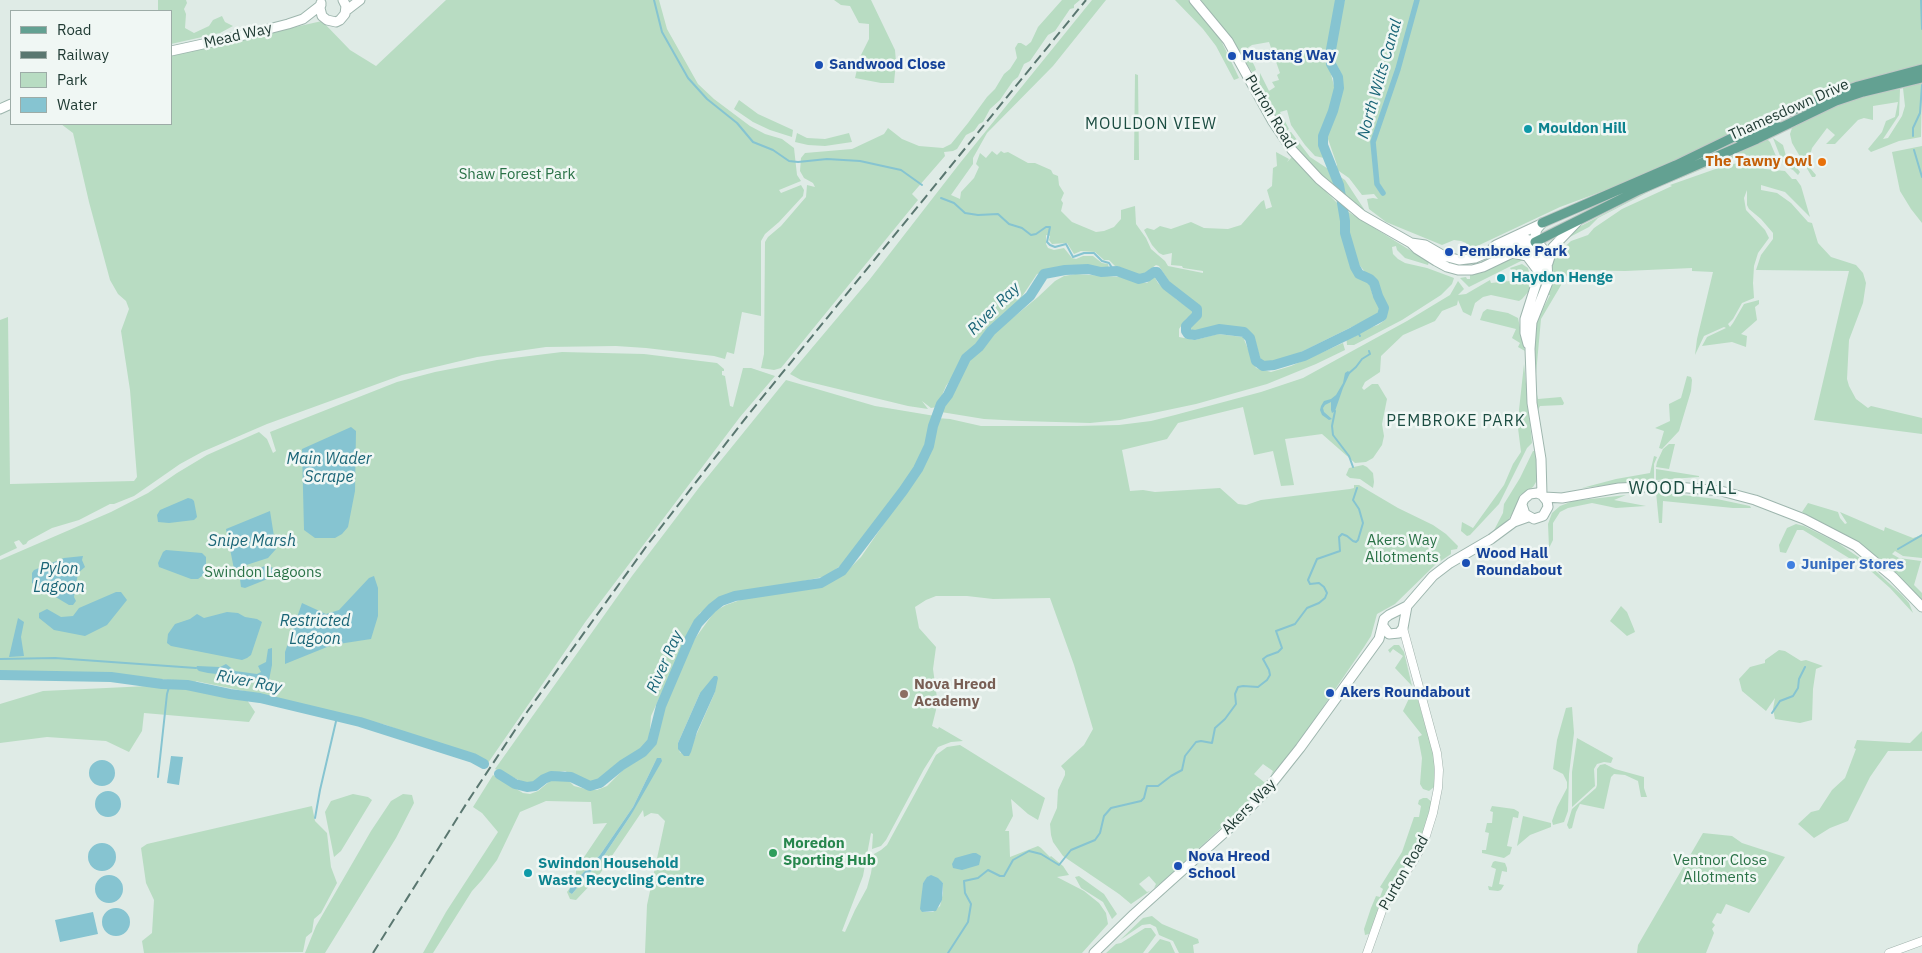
<!DOCTYPE html>
<style>
body{margin:0}
#map{position:relative;width:1922px;height:953px;overflow:hidden;background:#dfebe6;font-family:"IBM Plex Sans",sans-serif}
canvas{display:block}
.legend{position:absolute;left:10px;top:10px;width:162px;height:115px;box-sizing:border-box;background:#f0f7f4;border:1px solid #9daca7;margin:0;padding:6px 9px;list-style:none;font-size:15px;color:#203b34}
.legend li{display:flex;align-items:center;gap:10px;height:25px}
.legend b{width:25px;border:1px solid #9daca7}
</style>
<div id="map">
<canvas width="1922" height="953"></canvas>
<ul class="legend">
<li><b style="height:6px;background:#63a192"></b>Road</li>
<li><b style="height:6px;background:#5a7770"></b>Railway</li>
<li><b style="height:14px;background:#b8dcc2"></b>Park</li>
<li><b style="height:14px;background:#86c4d1"></b>Water</li>
</ul>
</div>
<script>
const g = document.querySelector('canvas').getContext('2d');
g.lineJoin = 'round';
function fill(path, color) {
  g.fillStyle = color;
  g.fill(path, 'evenodd');
}
function toPath(rows) {
  const path = new Path2D();
  for (const r of rows) {
    if (r.length === 3) {
      path.moveTo(r[0] + r[2], r[1]);
      path.arc(r[0], r[1], r[2], 0, 2 * Math.PI);
      continue;
    }
    path.moveTo(r[0], r[1]);
    for (let i = 2; i < r.length; i += 2) path.lineTo(r[i], r[i + 1]);
  }
  return path;
}
function stroke(path, color, width, dash) {
  g.strokeStyle = color;
  g.lineWidth = width;
  g.lineCap = dash ? 'butt' : 'round';
  g.setLineDash(dash || []);
  g.stroke(path);
}
function label(font, color, halo, rows, align = 'center') {
  g.font = font + ' "IBM Plex Sans",sans-serif';
  g.lineWidth = 5;
  g.setLineDash([]);
  g.textBaseline = 'middle';
  g.strokeStyle = halo;
  g.fillStyle = color;
  for (const [text, x, y, turn = 0] of rows) {
    g.save();
    g.translate(x, y);
    g.rotate((+turn || 0) * Math.PI / 180);
    g.textAlign = isNaN(turn) ? turn : align;
    if (halo) g.strokeText(text, 0, 0);
    g.fillText(text, 0, 0);
    g.restore();
  }
}
fill(toPath([
 [158,0,186,0,187,3,184,9,186,14,185,28,194,33,209,26,213,20,222,16,225,22,233,26,220,33,171,44,171,11,158,11],
 [446,0,659,0,667,29,698,84,714,99,750,126,765,134,782,139,794,148,797,175,801,181,779,190,781,193,801,185,804,190,803,196,779,222,765,234,761,241,761,316,742,312,734,354,727,352,725,359,714,356,646,348,616,346,546,347,477,357,402,375,267,424,202,452,180,464,134,496,114,504,110,504,79,520,52,528,28,541,26,544,23,545,19,540,14,542,17,548,0,556,0,320,8,317,10,484,134,481,137,477,130,390,121,331,129,309,126,301,118,294,110,280,89,202,73,133,61,124,171,124,171,55,322,21,350,50,376,66],
 [834,0,871,0,895,50,896,62,894,83,881,83,855,78,860,57,869,39,869,24,859,23,850,6,841,5],
 [1062,0,1080,0,1074,5,1074,8,1070,9,1055,31,1048,35,1030,61,1024,64,1018,77,1013,81,1000,100,990,109,983,122,979,124,974,131,966,135,957,149,953,151,944,152,945,156,912,194,918,200,781,368,774,370,761,368,764,354,765,242,768,237,781,226,806,197,807,185,815,187,813,183,804,178,800,171,801,158,805,153,852,149,884,134,888,128,902,139,919,146,943,148,951,144,968,123,987,97,995,89,1004,74,1010,69,1017,58,1015,48,1018,43,1021,43,1026,46,1031,42,1038,27],
 [1092,0,1106,0,1053,66,987,133,973,158,973,164,951,195,960,199,961,192,974,178,979,167,976,164,980,153,986,158,992,151,997,155,1001,151,1004,153,1008,152,1028,163,1035,163,1051,170,1053,174,1058,176,1059,185,1064,193,1061,200,1063,203,1061,211,1072,222,1096,232,1104,231,1114,227,1121,219,1121,210,1135,206,1136,224,1146,238,1151,249,1165,261,1168,266,1203,273,1203,271,1183,268,1182,266,1171,265,1172,253,1163,255,1159,253,1152,245,1144,230,1147,228,1154,230,1160,226,1171,229,1191,222,1204,228,1228,229,1241,225,1261,202,1264,200,1266,209,1272,207,1267,190,1272,186,1273,168,1277,166,1276,152,1289,159,1287,162,1292,157,1342,208,1429,262,1428,265,1405,258,1397,250,1396,246,1392,247,1393,254,1398,259,1405,263,1427,268,1454,278,1452,284,1441,295,1402,320,1354,345,1347,345,1346,334,1353,329,1363,330,1378,325,1385,320,1386,315,1377,281,1365,272,1357,262,1355,253,1348,242,1345,242,1348,250,1351,269,1355,274,1363,278,1370,285,1373,296,1381,310,1380,313,1293,356,1265,364,1260,358,1255,340,1251,333,1242,328,1225,326,1192,332,1190,326,1201,316,1197,304,1170,283,1159,266,1156,265,1142,275,1132,274,1120,267,1115,266,1109,260,1104,260,1095,252,1081,251,1074,254,1067,243,1052,244,1049,240,1050,236,1046,235,1046,244,1048,248,1054,250,1064,248,1072,258,1076,259,1083,256,1093,256,1102,263,1108,264,1109,269,1094,267,1057,268,1037,274,1021,298,980,338,946,386,937,407,931,408,922,401,928,409,908,406,801,380,790,374,870,279,960,163],
 [1175,0,1188,0,1209,21,1218,34,1239,78,1234,80,1216,46,1203,29],
 [1201,0,1338,0,1330,32,1327,58,1335,90,1328,116,1324,158,1315,156,1305,145,1291,125,1287,110,1280,112,1289,129,1286,131,1283,126,1281,127,1256,83,1260,81,1260,73,1269,91,1275,87,1272,82,1279,80,1277,75,1280,73,1269,42,1252,45,1246,49,1255,67,1256,70,1252,72,1228,35],
 [1345,0,1922,0,1922,65,1892,72,1891,75,1764,114,1758,121,1652,173,1560,207,1473,248,1466,249,1466,243,1461,241,1454,240,1442,245,1386,222,1369,209,1367,199,1373,198,1378,199,1374,194,1362,195,1349,178,1336,169,1337,165,1327,136,1341,97,1342,83,1340,71,1335,61,1335,49,1340,17],
 [1135,74,1138,75,1139,160,1134,160],
 [1922,83,1921,137,1899,141,1871,152,1868,149,1882,132,1886,121,1895,117,1898,102,1873,106,1873,120,1864,118,1858,120,1835,144,1826,144,1835,135,1827,128,1812,148,1809,160,1810,168,1816,175,1815,177,1812,177,1792,143,1790,134,1793,125,1848,100,1893,88,1893,90,1900,89,1899,115,1883,139,1888,138,1902,116,1905,106,1903,88],
 [739,100,758,114,793,130,792,137,770,130,753,122,734,109],
 [1291,132,1310,157,1345,180,1364,209,1362,210,1348,200,1347,196,1338,188,1332,188,1295,148,1286,134],
 [797,133,807,138,825,139,849,133,852,142,825,146,808,145,795,142],
 [1773,138,1783,145,1786,156,1789,157,1800,172,1798,175,1793,170,1784,166],
 [1767,139,1770,142,1779,163,1778,166,1745,158,1738,158,1717,163,1654,189,1598,218,1589,227,1566,239,1577,228,1656,187],
 [1922,146,1922,223,1911,209,1900,191,1892,152],
 [1743,162,1765,169,1785,171,1792,179,1796,179,1801,186,1810,217,1785,192,1761,185,1761,190,1777,193,1791,203,1808,222,1812,223,1818,243,1831,257,1856,265,1863,273,1866,283,1863,303,1849,340,1847,379,1849,386,1856,399,1868,408,1871,406,1922,418,1922,434,1814,420,1849,271,1756,270,1761,255,1773,239,1773,233,1761,219,1749,209,1747,205,1747,190,1744,198,1746,210,1765,230,1769,238,1758,253,1754,266,1753,283,1754,298,1742,303,1733,319,1728,324,1730,327,1733,323,1744,304,1759,300,1759,304,1755,307,1757,320,1741,334,1747,336,1746,347,1732,342,1702,346,1707,337,1726,328,1724,327,1704,336,1695,355,1697,339,1713,272,1692,271,1692,268,1625,271,1570,270,1541,319,1535,385,1538,399,1561,397,1564,403,1563,405,1540,406,1538,410,1536,410,1533,382,1534,326,1550,295,1548,295,1552,279,1552,261,1554,253,1557,254,1571,241,1588,235,1594,228,1622,209,1672,186,1670,185,1724,166],
 [1513,257,1525,259,1469,287,1460,278,1466,277,1467,279,1470,279,1470,275,1480,273],
 [1522,264,1528,268,1531,280,1529,291,1522,299,1519,301,1491,295,1483,297,1475,303,1471,316,1463,312,1458,300,1457,305,1442,311,1435,321,1403,335,1381,356,1380,372,1365,382,1362,388,1364,390,1372,384,1378,384,1387,399,1382,424,1384,436,1382,445,1373,458,1366,462,1355,463,1322,434,1285,439,1294,485,1281,486,1273,451,1254,455,1243,407,1178,423,1167,439,1122,450,1130,491,1143,490,1155,492,1220,488,1238,504,1246,505,1261,500,1350,489,1354,488,1354,485,1359,485,1398,508,1433,525,1446,534,1458,546,1457,549,1451,550,1451,554,1435,565,1395,604,1377,614,1371,636,1364,647,1308,729,1282,763,1271,775,1273,771,1263,764,1254,774,1264,782,1268,780,1234,816,1161,883,1154,888,1156,884,1149,876,1139,884,1147,892,1150,891,1131,904,1119,894,1063,856,1053,842,1051,835,1050,824,1057,808,1058,790,1065,775,1065,771,1061,766,1084,745,1093,729,1074,665,1050,598,993,599,967,596,936,596,926,600,915,607,919,628,936,647,933,669,937,698,936,710,932,726,938,729,939,727,963,741,951,742,938,747,924,769,886,840,881,846,872,849,873,834,871,833,863,876,842,931,845,932,855,910,867,888,871,873,874,854,881,850,887,845,936,755,947,747,960,745,1045,798,1038,820,1028,814,1011,799,1013,816,1005,831,1009,831,1010,857,1038,846,1041,848,1050,857,1051,856,1063,866,1069,875,1057,877,1084,891,1099,903,1106,913,1108,924,1082,953,645,953,647,905,665,821,658,814,651,813,644,817,643,810,597,878,576,900,570,899,567,892,576,879,576,869,607,823,593,824,591,802,546,801,520,812,497,860,482,880,472,891,433,953,423,953,446,912,498,832,482,813,473,807,493,775,523,793,530,794,538,791,550,781,562,779,568,780,574,786,586,789,597,790,607,786,627,766,646,754,653,741,658,715,694,640,715,611,726,605,746,598,800,590,832,581,845,573,861,557,923,467,937,418,950,419,981,426,1077,426,1119,425,1151,421,1175,415,1261,392,1303,378,1407,321,1450,295,1458,281,1464,289,1458,295,1466,294,1490,280,1491,283,1510,281,1512,271,1510,268],
 [715,692,694,740,680,753,678,743,700,693],
 [657,758,631,815,603,857,572,894,570,888,575,886,580,876,600,855,633,807],
 [929,876,943,883,943,893,940,906,933,912,922,912,923,883],
 [1076,274,1120,277,1147,283,1154,276,1158,283,1176,299,1193,311,1193,314,1186,319,1179,329,1179,337,1195,340,1218,334,1243,337,1256,368,1271,372,1291,366,1343,343,1345,350,1316,364,1267,384,1196,404,1120,420,1090,423,1022,421,984,419,941,412,943,406,958,385,967,364,993,334,1038,297,1055,281,1064,276],
 [1487,309,1508,313,1518,318,1525,351,1518,347,1520,343,1512,338,1516,329,1480,320,1483,312],
 [562,352,644,354,717,363,724,369,724,371,722,371,722,375,725,376,730,406,733,407,743,368,751,368,775,376,740,417,586,621,488,763,386,725,268,696,195,681,212,692,247,700,255,712,249,722,144,713,142,731,129,752,106,741,47,737,0,743,0,704,43,691,169,685,173,680,130,677,117,674,31,671,0,672,0,560,111,512,148,493,177,473,207,455,259,432,267,439,273,453,276,451,270,432,397,382,435,372,497,360],
 [1524,364,1532,443,1527,448,1499,504,1470,535,1467,536,1461,531,1462,522,1473,528,1504,485,1513,464,1521,452,1518,428,1520,420,1519,410],
 [1687,376,1691,377,1692,380,1691,391,1679,431,1662,449,1659,448,1664,431,1655,428,1670,421,1669,404,1681,398],
 [786,380,875,406,935,416,922,457,890,505,845,562,827,576,720,599,700,613,691,629,651,716,649,742,642,750,624,760,602,780,595,782,586,782,565,771,554,773,532,783,523,782,495,769,632,576,701,485],
 [1669,444,1675,444,1669,469,1656,467,1657,462,1663,449],
 [1533,451,1536,451,1537,454,1538,471,1536,482,1533,487,1520,495,1515,509,1507,522,1492,534,1503,513,1504,504,1520,478],
 [1654,456,1657,457,1654,464,1654,480,1582,488,1616,479,1650,473],
 [1363,465,1367,467,1373,473,1374,482,1373,488,1360,479,1350,478,1346,475,1349,468],
 [1656,469,1699,476,1699,477,1656,480],
 [1656,492,1717,499,1750,506,1751,508,1733,508,1663,501,1662,523,1659,523],
 [1626,495,1614,500,1646,506,1616,508,1592,503,1568,508,1560,512,1553,523,1553,540,1549,548,1548,524,1552,513,1560,506,1573,501],
 [1808,503,1838,512,1840,518,1845,524,1847,523,1840,512,1884,531,1885,527,1913,538,1922,535,1922,558,1903,556,1895,551,1892,554,1899,558,1921,561,1914,585,1922,593,1922,601,1848,538,1802,512],
 [1796,524,1804,526,1838,543,1867,563,1902,595,1909,603,1913,613,1890,588,1872,572,1803,530,1797,530,1786,553,1780,552,1779,545,1787,528],
 [1621,606,1627,612,1634,629,1635,632,1627,636,1610,621],
 [1394,645,1399,645,1404,652,1412,686,1395,668,1403,656,1393,649,1390,653,1388,650],
 [1779,650,1785,651,1801,661,1806,660,1823,666,1816,669,1813,689,1812,720,1800,723,1775,719,1773,709,1775,698,1766,711,1742,691,1739,679,1750,667,1765,663,1765,660],
 [1415,690,1434,755,1434,787,1429,791,1423,789,1420,784,1422,758,1418,737,1422,735,1403,711,1412,692],
 [1572,707,1574,733,1569,774,1568,811,1564,822,1553,825,1552,821,1557,807,1567,788,1567,782,1563,774,1553,769,1557,740,1566,708],
 [1922,731,1922,751,1888,751,1870,777,1848,821,1830,828,1814,838,1798,824,1811,812,1819,810,1832,790,1845,778,1856,749,1854,748,1857,740,1910,743],
 [1577,738,1613,758,1611,763,1604,762,1597,764,1594,769,1595,786,1572,807,1572,772],
 [1605,764,1615,769,1644,777,1644,788,1647,797,1641,797,1638,781,1625,775,1614,774,1611,777,1604,809,1580,804,1576,812,1572,828,1569,829,1567,825,1572,809,1596,788,1597,785,1597,769,1600,765],
 [353,794,368,797,372,800,341,851,334,857,325,812,331,801],
 [403,794,412,795,414,803,396,838,325,953,305,953,316,926,371,831,391,801],
 [1423,798,1427,798,1433,803,1422,840,1381,904,1369,934,1365,935,1364,929,1371,908,1376,896,1380,897,1383,889,1380,887,1402,852,1414,817,1419,817,1421,806,1418,804,1419,800],
 [312,806,315,821,327,833,331,867,337,883,321,913,314,919,312,932,306,937,303,952,144,953,142,941,152,933,154,900,146,883,141,848,147,844],
 [1492,806,1514,809,1519,812,1518,818,1513,817,1507,846,1512,847,1510,854,1504,858,1482,853,1482,850,1486,850,1489,833,1485,832,1487,823,1492,823,1493,812,1490,811],
 [1523,816,1551,823,1551,827,1530,835,1517,846],
 [1703,833,1732,836,1742,843,1785,857,1749,913,1726,904,1721,914,1717,913,1712,922,1715,925,1712,929,1714,933,1706,953,1637,953,1638,945],
 [1495,861,1505,863,1507,868,1507,872,1502,871,1499,884,1504,885,1501,890,1498,891,1489,890,1488,886,1492,887,1496,869,1491,867,1493,862],
 [1079,876,1104,894,1117,914,1112,919,1103,902,1081,888,1075,877],
 [1152,916,1162,924,1198,939,1199,943,1193,945,1194,953,1179,953,1173,941,1159,935,1156,927,1150,924,1142,925,1120,940,1143,918],
 [1145,928,1151,928,1156,935,1143,953,1106,953,1116,944,1121,943],
 [1160,939,1170,942,1175,953,1148,953]
]), '#b8dcc2');
fill(toPath([
 [1348,371,1350,373,1343,388,1335,411,1332,413,1331,410,1331,402,1325,405,1323,408,1324,412,1332,419,1329,420,1322,415,1320,410,1321,406,1324,401,1331,399,1336,395,1343,383,1345,373],
 [351,427,356,431,355,491,348,527,342,534,335,538,315,538,304,530,302,449],
 [188,498,192,499,194,501,197,517,194,520,169,523,158,522,157,515,160,510],
 [270,511,276,549,268,558,234,569,226,529],
 [166,550,202,553,206,557,206,573,198,579,191,579,159,567,158,563,163,552],
 [83,556,82,560,85,567,78,573,74,597,76,601,73,605,69,605,32,583,32,573,34,570,64,558],
 [267,565,275,569,275,576,245,588,241,587,240,579,246,574],
 [374,576,378,588,378,616,371,639,332,645,285,664,285,652,302,603,326,614,339,610,369,578],
 [116,592,121,592,127,600,107,625,85,636,54,630,39,618,39,613,47,609,61,617,73,616,79,608],
 [227,612,238,613,245,617,257,619,262,622,251,655,247,658,242,660,171,646,167,643,168,634,175,624,190,619,197,614,204,618],
 [18,618,24,622,21,637,24,656,9,657],
 [272,648,272,665,269,680,208,673,199,671,196,668,197,666,220,667,226,664,235,671,257,674,261,672,258,666,266,662,268,649],
 [714,676,717,676,718,678,715,692,697,732,691,752,689,756,684,756,678,749,678,743,700,693],
 [171,756,183,757,179,785,167,783],
 [657,758,661,758,662,761,631,815,603,857,572,894,569,892,570,888,575,886,580,876,600,855,633,807],
 [102,773,13],
 [108,804,13],
 [102,857,14],
 [973,853,976,853,981,856,979,865,962,870,953,868,952,864,955,858],
 [931,875,938,878,943,883,942,900,936,911,922,912,920,909,923,883,927,877],
 [109,889,14],
 [116,922,14],
 [93,912,98,934,60,942,55,920]
]), '#86c4d1');
stroke(toPath([
 [654,0,662,32,688,78,707,99,737,123,753,142,773,150,789,161,798,162,827,159,860,161,901,170,922,185],
 [1921,0,1922,29],
 [1913,136,1913,128,1920,113,1922,85],
 [1914,150,1922,177],
 [941,198,954,203,965,213,978,215,998,214,1009,224,1022,228,1031,235,1036,234,1046,227,1050,227,1047,242,1050,245,1055,247,1066,244,1073,257,1084,253,1094,253,1102,261,1109,263,1114,271],
 [1357,331,1360,336],
 [1348,374,1356,367,1362,359,1370,354,1369,351],
 [1335,411,1332,426,1333,435,1349,456,1353,467],
 [1898,549,1922,535],
 [0,659,55,658,196,668],
 [1772,713,1780,701,1793,696,1798,688,1799,679,1805,667],
 [158,777,167,694,169,687,173,684],
 [315,818,320,790,337,717],
 [948,953,968,922,971,904,965,893,964,881,978,878,988,870,1000,876,1004,876,1013,860,1029,851,1041,854,1059,865,1071,850,1095,840,1100,833,1104,816,1111,808,1141,801,1144,798,1147,786,1158,786,1171,776,1182,770,1185,756,1196,742,1201,741,1212,743,1215,728,1225,719,1236,704,1235,694,1238,687,1243,686,1258,687,1267,680,1270,675,1269,670,1263,659,1267,656,1278,652,1282,648,1276,631,1295,624,1307,608,1319,603,1325,598,1327,593,1324,587,1319,583,1310,584,1308,580,1317,559,1340,551,1339,537,1342,534,1347,536,1353,541,1356,542,1358,540,1363,523,1359,509,1353,500,1357,488]
]), '#86c4d1', 2);
stroke(toPath([
 [1383,193,1377,184,1373,142,1398,69,1417,0]
]), '#86c4d1', 5.5);
stroke(toPath([
 [0,675,111,677,162,684,187,685,230,694,260,698,360,722,473,758,484,764],
 [499,774,515,784,527,787,535,786,544,779,551,776,571,777,590,786,600,783,622,765,643,752,652,742,661,706,690,638,698,623,712,608,721,601,735,596,821,583,842,571,903,491,918,469,929,446,933,426,941,404,948,395,966,358,979,347,991,331,1030,296,1044,274,1065,270,1088,269,1101,272,1117,271,1139,279,1147,277,1154,272,1157,272,1166,285,1197,309,1197,315,1186,326,1186,331,1188,334,1195,335,1219,329,1244,332,1250,338,1256,361,1263,366,1274,365,1304,356,1353,332,1382,316,1384,308,1378,296,1374,283,1370,279,1359,274,1355,267,1345,233,1345,221,1339,185,1323,145,1323,136,1333,111,1339,88,1338,77,1331,64,1330,55,1340,0]
]), '#86c4d1', 10);
const tertiary = toPath([
 [1367,953,1384,905,1413,862,1424,842,1433,813,1438,788,1439,770,1437,753,1403,628],
 [1889,953,1922,941]
]);
const secondary = toPath([
 [1194,0,1228,41,1273,122,1292,150,1319,179,1362,215,1411,243,1417,249,1436,261,1447,267,1458,270,1472,270,1483,267,1535,242],
 [321,3,320,8,322,16,327,20,336,22,340,20,345,14,346,6,343,0],
 [347,10,360,0],
 [171,51,253,33,288,24,303,19,321,5],
 [0,109,11,104],
 [1411,243,1425,245,1444,256,1459,260,1475,258,1489,252,1500,251,1526,239,1538,243,1544,250,1547,261,1548,282,1532,322,1530,349,1532,403,1541,459,1542,495],
 [1489,252,1496,245,1541,224],
 [1513,253,1527,256,1539,272],
 [1548,263,1553,247,1577,222],
 [1528,344,1525,333,1525,319,1538,278,1539,264,1535,249,1535,236,1537,229,1542,223],
 [1544,497,1562,498,1619,488,1666,486,1721,491,1755,500,1804,519,1856,546,1893,577,1922,607],
 [1514,522,1524,499,1530,494,1537,493,1542,495,1547,501,1548,507,1543,516,1534,519,1525,514,1522,505],
 [1383,626,1389,634,1399,633,1403,628,1407,606,1433,576,1450,563,1491,539,1514,522,1528,517],
 [1094,953,1134,914,1233,825,1265,792,1300,748,1379,639,1384,619,1389,615,1407,606]
]);
const primary = toPath([
 [1738,138,1771,126,1780,127],
 [1542,223,1676,165,1777,116,1858,86,1922,69],
 [1535,242,1639,190,1757,139,1836,101,1863,92,1922,78]
]);
stroke(tertiary, '#a2b3ad', 9);
stroke(secondary, '#9eb6ae', 11);
stroke(primary, '#c1c8c6', 11);
stroke(tertiary, '#fff', 8);
stroke(secondary, '#fff', 9);
stroke(primary, '#63a192', 9);
stroke(toPath([
 [373,953,468,801,527,712,648,544,748,415,1086,0]
]), '#5a7770', 2, [10, 5]);
for (const [x, y, r, color] of [
 [1232,56,5,"#1a4fb4"],
 [819,65,5,"#1a4fb4"],
 [1528,129,5,"#0f9aa8"],
 [1822,162,5,"#e8710a"],
 [1449,252,5,"#1a4fb4"],
 [1501,278,5,"#0f9aa8"],
 [1466,563,5,"#1a4fb4"],
 [1791,565,5,"#3f7fe0"],
 [1330,693,5,"#1a4fb4"],
 [904,694,5,"#8d6e63"],
 [773,853,5,"#2e9e5b"],
 [1178,866,5,"#1a4fb4"],
 [528,873,5,"#0f9aa8"]
]) {
  const dot = new Path2D();
  dot.arc(x, y, r, 0, 2 * Math.PI);
  g.fillStyle = color;
  g.fill(dot);
  stroke(dot, '#f0f7f4', 2);
}
label('15px', '#203b34', '#f0f7f4', [
 ["Mead Way",238,36,-13],
 ["Thamesdown Drive",1789,110,-24],
 ["Purton Road",1270,112,59],
 ["Akers Way",1249,807,-46],
 ["Purton Road",1404,873,-60]
]);
label('bold 15px', '#164399', '#f0f7f4', [
 ["Mustang Way",1242,56],
 ["Sandwood Close",829,65],
 ["Pembroke Park",1459,252],
 ["Wood Hall",1476,554],
 ["Roundabout",1476,571],
 ["Akers Roundabout",1340,693],
 ["Nova Hreod",1188,857],
 ["School",1188,874]
], 'left');
label('bold 15px', '#0d838f', '#f0f7f4', [
 ["Mouldon Hill",1538,129],
 ["Haydon Henge",1511,278],
 ["Swindon Household",538,864],
 ["Waste Recycling Centre",538,881]
], 'left');
label('bold 15px', '#c56008', '#f0f7f4', [
 ["The Tawny Owl",1812,162]
], 'right');
label('15px', '#2a7247', '#f0f7f4', [
 ["Shaw Forest Park",517,175],
 ["Akers Way",1402,541],
 ["Allotments",1402,558],
 ["Swindon Lagoons",263,573],
 ["Ventnor Close",1720,861],
 ["Allotments",1720,878]
]);
label('bold 15px', '#366cbe', '#f0f7f4', [
 ["Juniper Stores",1801,565]
], 'left');
label('bold 15px', '#785e54', '#f0f7f4', [
 ["Nova Hreod",914,685],
 ["Academy",914,702]
], 'left');
label('bold 15px', '#27864d', '#f0f7f4', [
 ["Moredon",783,844],
 ["Sporting Hub",783,861]
], 'left');
label('italic 16px', '#1a6577', '#f0f7f4', [
 ["North Wilts Canal",1380,79,-74],
 ["River Ray",994,309,-45],
 ["Main Wader",329,459],
 ["Scrape",329,477],
 ["Snipe Marsh",252,541],
 ["Pylon",59,569],
 ["Lagoon",59,587],
 ["Restricted",315,621],
 ["Lagoon",315,639],
 ["River Ray",665,662,-66],
 ["River Ray",249,682,11]
]);
g.letterSpacing = '1px';
label('16px', '#1c4d42', '#f0f7f4', [
 ["MOULDON VIEW",1151,124],
 ["PEMBROKE PARK",1456,421]
]);
g.letterSpacing = '0px';
g.letterSpacing = '1px';
label('18px', '#1c4d42', '#f0f7f4', [
 ["WOOD HALL",1683,489]
]);
g.letterSpacing = '0px';
</script>
